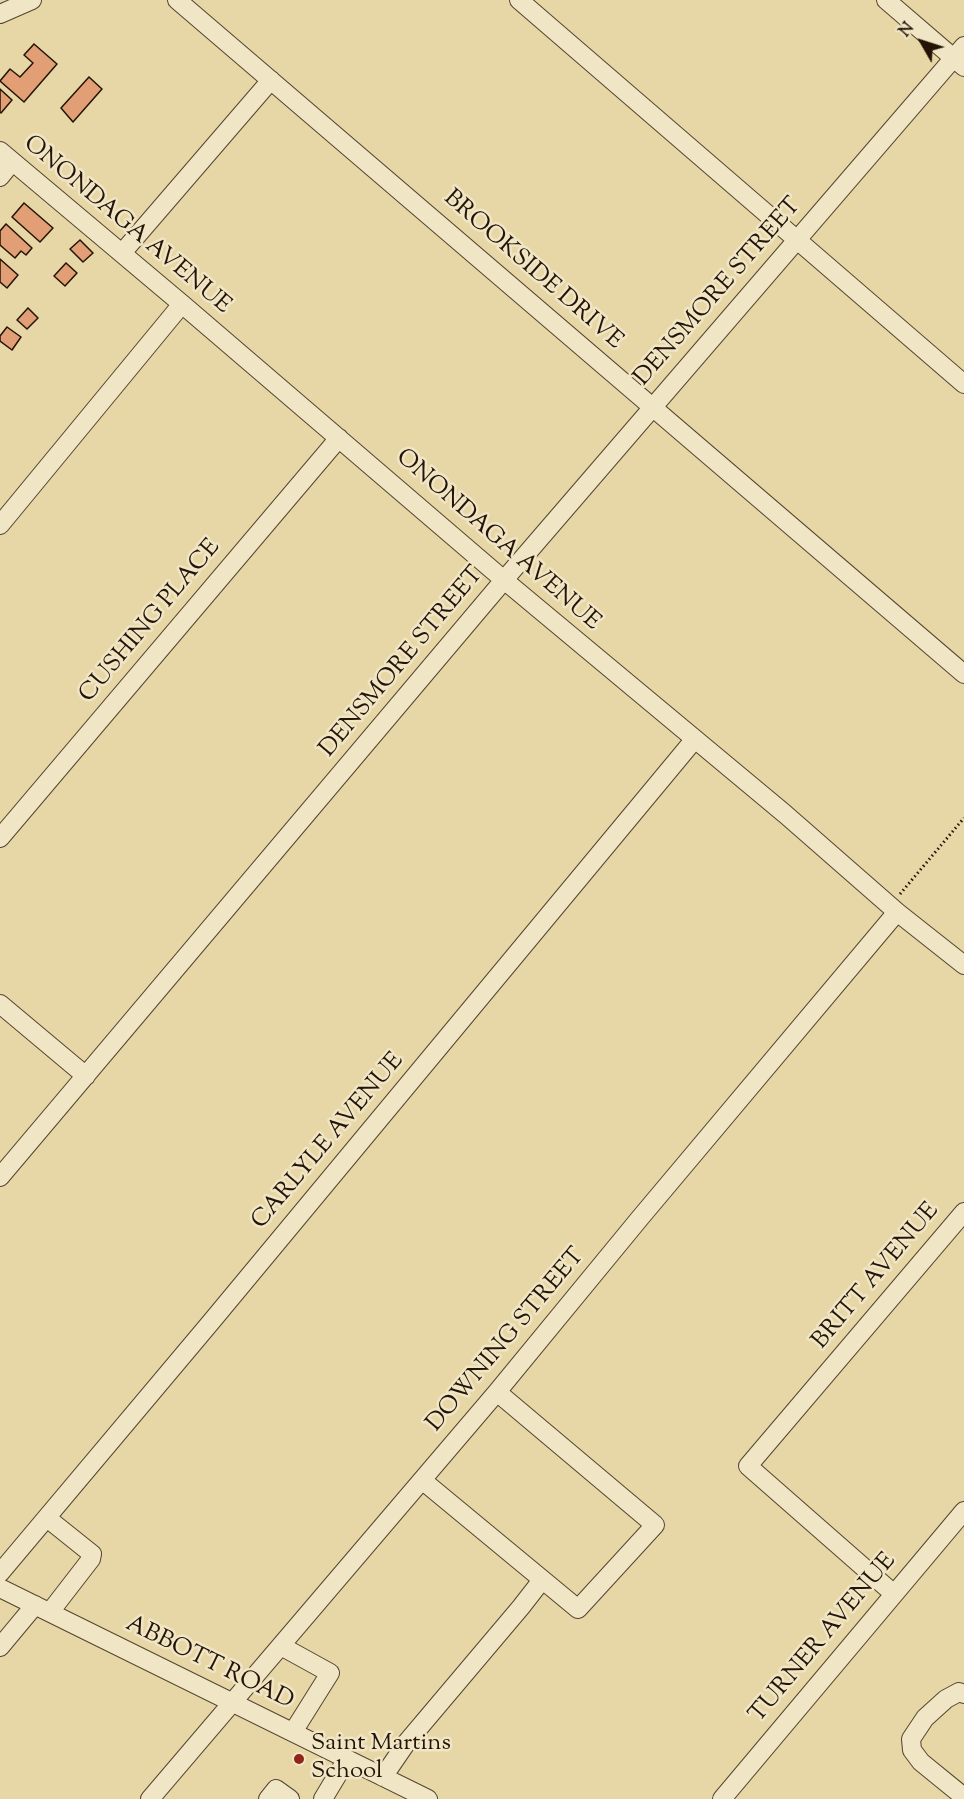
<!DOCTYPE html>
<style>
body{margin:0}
#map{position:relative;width:964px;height:1799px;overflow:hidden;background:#e8d7a6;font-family:"Sorts Mill Goudy",serif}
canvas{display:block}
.north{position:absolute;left:892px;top:12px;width:60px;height:60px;-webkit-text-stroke:4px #f0e5c5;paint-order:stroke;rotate:309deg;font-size:16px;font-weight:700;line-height:24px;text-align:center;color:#231407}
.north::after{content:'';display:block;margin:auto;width:21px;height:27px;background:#231407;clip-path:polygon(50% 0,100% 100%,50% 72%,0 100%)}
</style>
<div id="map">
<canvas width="964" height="1799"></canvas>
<div class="north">N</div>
</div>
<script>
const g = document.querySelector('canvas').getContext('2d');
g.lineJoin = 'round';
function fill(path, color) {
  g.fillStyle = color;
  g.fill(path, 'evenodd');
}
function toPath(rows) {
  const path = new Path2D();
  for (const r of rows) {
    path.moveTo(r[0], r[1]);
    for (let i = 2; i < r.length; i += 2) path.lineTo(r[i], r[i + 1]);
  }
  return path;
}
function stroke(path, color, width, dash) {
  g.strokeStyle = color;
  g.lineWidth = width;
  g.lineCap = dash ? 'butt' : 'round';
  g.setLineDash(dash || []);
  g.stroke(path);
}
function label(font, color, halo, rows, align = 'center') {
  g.font = font + ' "Sorts Mill Goudy",serif';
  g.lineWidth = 5;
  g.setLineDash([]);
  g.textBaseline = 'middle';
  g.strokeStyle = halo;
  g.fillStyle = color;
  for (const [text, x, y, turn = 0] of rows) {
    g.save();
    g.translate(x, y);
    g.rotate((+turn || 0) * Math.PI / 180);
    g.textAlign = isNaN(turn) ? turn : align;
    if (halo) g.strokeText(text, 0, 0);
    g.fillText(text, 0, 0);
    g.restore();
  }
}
const building = toPath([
 [34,44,57,64,24,102,0,81,10,69,20,77,33,63,24,55,34,44],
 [89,77,102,89,73,122,61,108,89,77],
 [0,89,12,100,1,113,0,112,0,89],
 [24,203,53,228,40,242,12,217,24,203],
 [6,224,32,248,26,255,21,251,15,258,0,245,0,231,6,224],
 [80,240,93,253,83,262,70,249,80,240],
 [0,259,18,275,7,288,0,282,0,259],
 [66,263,77,273,65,286,54,276,66,263],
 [28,308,38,318,27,329,17,320,28,308],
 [7,327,21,337,12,350,0,341,0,336,7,327]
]);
fill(building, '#e29e74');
stroke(building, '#231407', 1.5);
const minor = toPath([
 [177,0,964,674],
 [519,0,964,384],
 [886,0,964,67],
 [0,14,32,0],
 [0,151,182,304,504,580,785,814,897,912,964,965],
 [0,177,12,162],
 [122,253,271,80],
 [0,525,182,304],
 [0,838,339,438],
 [0,1004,86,1076],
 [0,1177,504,580,964,46],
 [422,1480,578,1609,655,1525,497,1392],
 [47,1518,92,1554,91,1559,50,1612],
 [0,1573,211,1322,694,740],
 [0,1588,428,1799],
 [894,1594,748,1466,964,1212],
 [281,1646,330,1673,293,1732],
 [0,1647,35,1605],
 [964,1694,959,1692,946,1699,925,1718,911,1739,912,1750,921,1762,964,1797],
 [383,1777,407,1742,521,1607,542,1580],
 [150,1799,497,1392,640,1218,897,912],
 [268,1799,276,1789,290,1799],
 [323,1799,347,1759],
 [722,1799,964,1511]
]);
stroke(minor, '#54452f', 20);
stroke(toPath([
 [900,894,964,818]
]), '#231407', 3, [1.5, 3]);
stroke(minor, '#f0e5c5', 18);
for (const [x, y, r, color] of [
 [299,1759,6,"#8f2418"]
]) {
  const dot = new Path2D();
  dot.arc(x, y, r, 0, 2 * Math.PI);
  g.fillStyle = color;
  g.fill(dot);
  stroke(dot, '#f0e5c5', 2);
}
label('24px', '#231407', '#f0e5c5', [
 ["ONONDAGA AVENUE",126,226,40],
 ["BROOKSIDE DRIVE",532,271,41],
 ["DENSMORE STREET",719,293,-49],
 ["ONONDAGA AVENUE",497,541,41],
 ["CUSHING PLACE",151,622,-50],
 ["DENSMORE STREET",403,663,-50],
 ["CARLYLE AVENUE",329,1142,-50],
 ["BRITT AVENUE",877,1277,-50],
 ["DOWNING STREET",507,1341,-50],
 ["TURNER AVENUE",824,1639,-50],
 ["ABBOTT ROAD",209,1664,26]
]);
label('24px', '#231407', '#f0e5c5', [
 ["Saint Martins",311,1745],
 ["School",311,1773]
], 'left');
</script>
